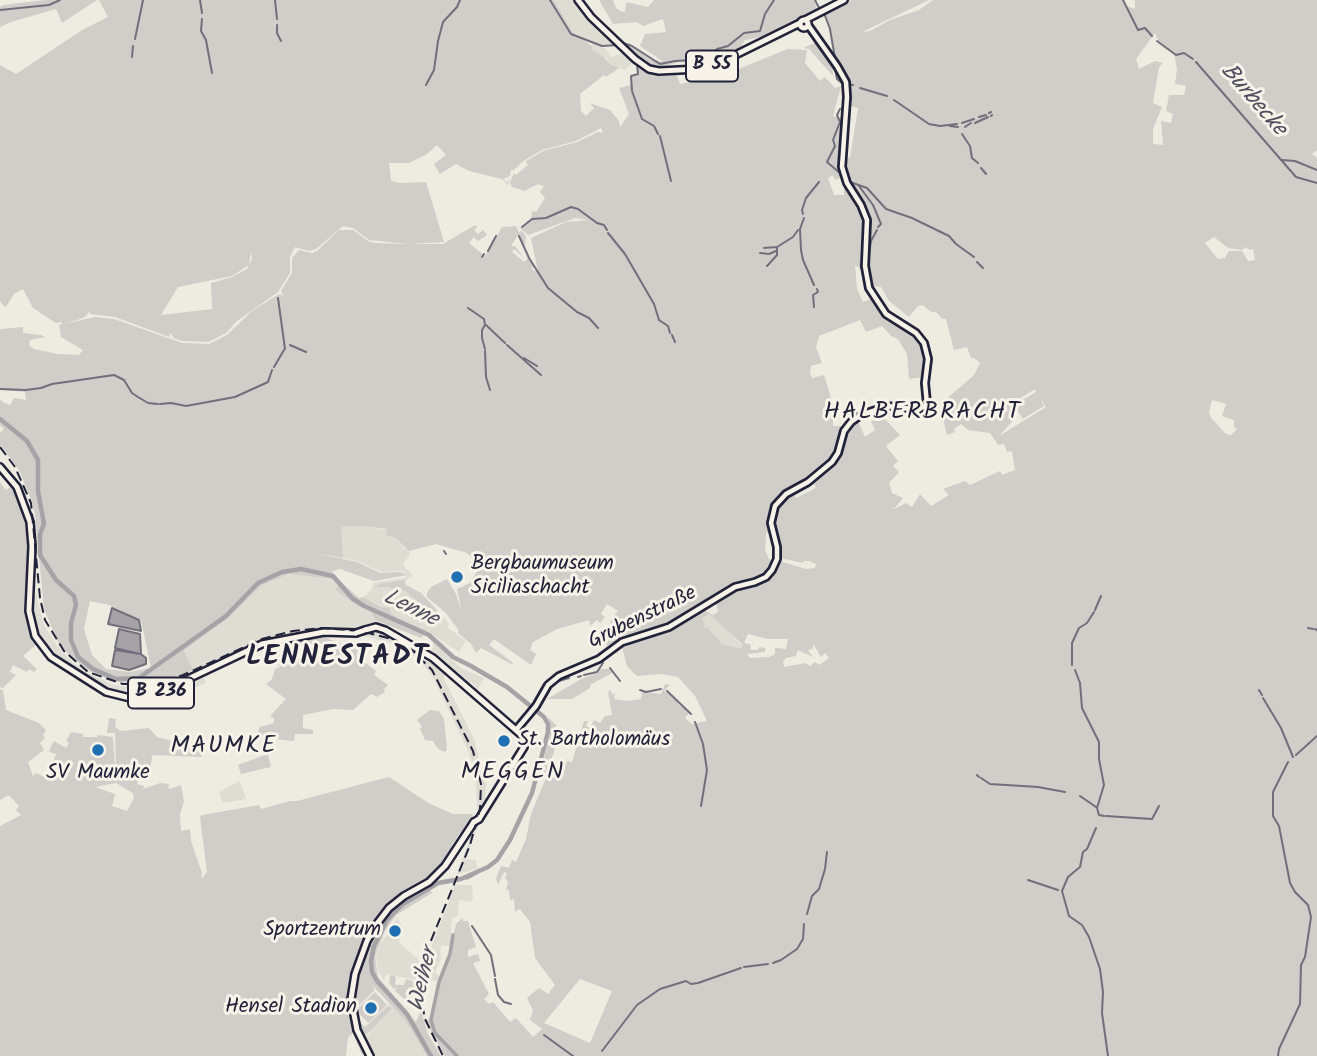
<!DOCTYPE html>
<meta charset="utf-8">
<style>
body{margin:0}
canvas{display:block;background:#eeebe1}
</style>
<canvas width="1317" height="1056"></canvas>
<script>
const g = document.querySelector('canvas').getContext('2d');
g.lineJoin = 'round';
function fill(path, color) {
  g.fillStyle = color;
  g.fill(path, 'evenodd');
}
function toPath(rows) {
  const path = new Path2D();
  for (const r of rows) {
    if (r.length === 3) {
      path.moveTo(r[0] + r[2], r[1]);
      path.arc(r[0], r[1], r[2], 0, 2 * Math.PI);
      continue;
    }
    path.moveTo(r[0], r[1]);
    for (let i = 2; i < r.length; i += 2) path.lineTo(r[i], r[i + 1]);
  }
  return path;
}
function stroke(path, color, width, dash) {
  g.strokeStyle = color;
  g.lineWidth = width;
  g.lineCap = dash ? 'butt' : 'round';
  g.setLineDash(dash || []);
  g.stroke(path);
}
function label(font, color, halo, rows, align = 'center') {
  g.font = font + ' Kalam,sans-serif';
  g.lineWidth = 6;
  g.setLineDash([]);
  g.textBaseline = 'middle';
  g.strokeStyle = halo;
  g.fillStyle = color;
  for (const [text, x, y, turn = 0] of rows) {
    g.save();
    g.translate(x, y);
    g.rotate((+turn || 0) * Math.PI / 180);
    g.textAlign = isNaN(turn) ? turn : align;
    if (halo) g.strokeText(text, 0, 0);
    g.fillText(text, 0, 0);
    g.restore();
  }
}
fill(toPath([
 [554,0,576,0,616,44,609,46,597,44,585,41,573,33],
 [592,44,605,48,611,57,623,53,633,61,626,70,619,68,610,64,607,58,592,50],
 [359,526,387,530,405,549,408,549,410,554,403,565,413,576,406,580,405,584,421,593,442,615,449,624,447,627,466,641,459,652,427,631,396,617,388,611,389,609,363,597,372,589,373,583,405,578,407,575,402,571,381,572,357,561,343,558,340,527],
 [289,574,332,579,338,584,337,590,347,599,370,610,377,624,351,632,317,631,288,634,251,645,194,672,184,652,227,619,262,585],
 [31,589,35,590,44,625,58,647,72,662,88,673,111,684,127,687,124,696,98,687,45,650,32,627],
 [709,614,727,629,739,643,743,645,741,650,722,644,708,628,703,627,702,619],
 [373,630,384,632,425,655,444,671,444,679,474,739,486,784,485,806,466,859,476,860,477,869,457,874,467,847,477,812,476,777,469,753,434,679,425,666,407,650,396,644,360,635],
 [433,642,461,668,484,678,476,692,474,690,476,687,471,682,468,685,428,652],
 [311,643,321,644,281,667,269,659,282,654,281,649,293,649],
 [202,675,206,683,165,700,163,694],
 [240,781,246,799,223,803,219,792],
 [455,885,472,885,473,898,471,902,459,900,458,916,452,918,450,946,442,945,440,950,441,959,435,972,439,976,437,981,424,980,429,953],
 [398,917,399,921,403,927,399,942,420,961,416,980,386,974,384,981,378,970,376,956,380,945],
 [393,1006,405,1020,427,1056,372,1056,363,1039,370,1033,368,1030]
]), '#dfdcd4');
fill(toPath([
 [45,0,97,0,62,23,56,9,11,22,0,27,0,7,3,5],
 [99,0,554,0,573,33,592,46,592,50,603,56,610,64,619,68,606,77,604,75,580,94,581,111,586,116,594,108,590,103,610,110,619,121,620,127,629,114,619,88,630,85,631,76,637,74,639,65,658,74,676,73,680,84,694,81,693,72,707,71,729,61,732,70,730,75,736,70,788,49,807,50,805,63,820,81,825,77,835,88,841,86,833,116,844,119,841,154,843,177,835,180,833,175,828,178,834,195,844,195,844,183,861,208,864,218,866,227,863,271,855,265,857,289,863,302,873,298,898,326,912,331,923,343,927,361,924,377,909,379,907,354,898,339,891,336,882,326,866,332,860,320,819,336,816,347,822,363,811,366,810,373,812,378,824,375,837,418,833,419,833,426,843,426,837,451,833,459,807,481,783,494,777,500,770,519,771,533,766,533,765,550,769,559,774,563,766,575,753,581,736,585,662,628,626,637,606,646,611,619,618,611,607,604,601,614,605,617,600,623,597,620,590,626,589,620,557,629,533,642,530,650,536,654,531,665,494,639,489,645,512,662,513,665,481,648,476,653,471,644,458,633,459,631,446,613,427,597,427,593,431,587,447,579,456,594,462,613,457,589,470,583,480,566,467,553,436,544,409,551,394,537,386,536,387,529,359,526,341,527,343,558,315,553,357,562,380,573,401,572,407,575,374,581,340,569,333,571,332,574,359,598,363,597,382,607,390,608,389,611,396,617,427,631,421,638,375,620,370,610,347,599,336,590,338,584,332,579,289,574,262,585,227,619,184,651,193,670,163,682,143,685,113,681,89,671,71,657,59,644,44,609,35,514,31,499,19,470,0,445,0,433,4,429,0,425,0,399,4,403,10,405,14,398,26,400,25,392,0,390,0,329,23,327,23,333,41,335,45,337,30,340,29,345,34,349,58,354,79,355,83,350,61,337,59,325,95,317,114,319,182,343,209,344,227,335,252,311,279,294,284,296,281,291,292,273,292,258,299,250,312,253,317,251,339,230,353,230,368,241,374,243,409,244,369,240,353,228,343,226,316,249,309,251,295,247,290,257,290,273,278,292,237,321,226,333,208,342,183,341,175,339,170,333,169,337,115,317,90,314,90,311,85,317,77,320,63,324,61,322,56,323,33,308,23,289,14,294,6,307,3,305,0,301,0,65,16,74,82,30,108,17],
 [601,128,603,133,598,132,577,142,543,151,526,161,528,165,516,175,514,173,510,182,512,187,524,191,538,184,544,186,540,192,545,198,536,212,532,211,531,220,520,228,528,235,575,218,589,220,566,222,531,238,538,271,534,271,531,267,535,267,534,264,528,258,524,262,512,252,514,249,524,258,515,246,511,246,518,235,525,246,526,236,521,230,519,233,516,226,502,227,485,256,469,243,474,237,478,241,487,235,483,230,478,234,474,230,477,228,475,225,443,244,411,244,444,242,426,182,400,183,391,181,389,163,409,163,427,154,437,145,446,155,434,164,440,174,456,164,469,171,502,179,508,185,510,178,507,183,503,179,510,176,511,170,514,170,523,161,542,150,576,141],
 [251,252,252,259,247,269,232,277,211,283,212,309,161,315,178,287,232,276,249,265],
 [90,601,109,605,141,620,151,668,130,672,106,669,92,655,84,629],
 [599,0,613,0,616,8,620,11,625,12,626,2,648,7,654,0,814,0,817,10,806,19,771,35,745,40,741,46,748,46,707,66,694,67,694,63,679,62,654,69,641,61,622,44,628,43,650,59,664,62,640,46,645,34,666,32,663,19,643,26,637,22,613,24],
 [850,0,929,0,862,32,870,31,890,20,919,10,933,0,1123,0,1124,5,1135,9,1135,0,1317,0,1317,150,1312,154,1317,158,1317,1056,445,1056,432,1034,426,1020,429,1020,437,983,450,955,456,924,462,918,463,921,468,921,476,947,468,950,468,957,478,954,480,961,473,963,489,994,484,999,489,1004,493,1002,510,1022,516,1018,533,1037,542,1029,530,1020,533,1010,527,998,539,988,548,994,555,985,535,958,530,922,520,909,515,912,514,899,510,900,509,890,506,890,508,882,505,878,507,873,504,872,498,885,496,878,501,866,509,868,512,860,516,862,526,839,531,814,546,778,554,778,561,773,552,767,553,764,564,767,567,761,572,762,584,721,588,721,586,726,590,728,594,720,600,723,605,716,612,715,608,692,610,690,613,695,615,693,614,699,627,701,641,699,642,692,661,694,665,684,670,685,664,691,675,698,679,705,690,712,685,718,692,724,707,721,695,696,678,677,662,674,637,676,627,666,622,647,669,629,702,609,713,615,718,612,716,601,738,588,764,579,767,581,779,561,806,569,815,568,816,564,809,561,804,561,803,563,780,558,773,526,775,510,782,499,792,492,796,498,814,489,816,486,811,482,832,464,842,452,846,430,857,419,865,437,875,430,871,421,884,418,900,435,886,446,898,461,893,466,899,472,889,483,892,493,903,498,895,508,892,507,894,509,906,503,912,507,920,494,931,506,949,495,943,489,965,481,970,485,1000,471,1002,475,1015,470,1012,451,1007,452,1004,444,998,445,990,433,968,430,961,424,954,429,955,432,947,435,941,411,945,412,946,404,943,402,974,375,980,363,974,358,971,358,967,347,954,350,946,319,942,319,936,312,931,312,923,305,918,306,909,317,889,301,881,287,871,286,866,273,866,255,871,221,868,211,850,187,846,177,846,158,850,158,858,108,848,105,849,92,844,74,836,60,831,31,824,12],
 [1155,33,1158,40,1174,53,1177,69,1175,84,1186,86,1184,95,1169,95,1166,111,1173,114,1171,123,1161,121,1163,145,1153,144,1153,129,1162,107,1153,103,1159,67,1163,63,1155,61,1139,69,1136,59],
 [1214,237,1228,248,1242,250,1245,247,1250,250,1253,249,1255,260,1248,261,1242,251,1229,251,1225,258,1218,259,1205,243],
 [1035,389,1036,392,1014,405,1023,419,1044,406,1040,397,1046,407,999,436,1016,417,1009,405],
 [1212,400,1226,404,1222,416,1234,420,1234,427,1237,429,1231,435,1226,434,1211,418,1209,413],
 [709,614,743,645,741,649,722,644,708,628,703,627,705,624,702,619],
 [748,634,768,639,788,639,786,649,775,648,775,654,769,657,750,658,747,654,765,652,765,648,759,647,758,650,751,650,750,644,744,643],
 [814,645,821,657,825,653,829,658,819,665,815,662,810,666,806,663,784,667,783,662,786,658,796,656,798,650,813,657,808,650,812,649],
 [580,979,612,991,590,1043,544,1023],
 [817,42,833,63,833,76,809,49,803,48],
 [0,482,6,490,14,484,31,531,28,605,38,643,23,656,37,669,34,672,29,669,27,672,13,665,10,672,16,675,3,688,0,687],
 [405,580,405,585,421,593,442,616,436,616,428,609,419,614,414,612,419,602,404,590,387,587,387,584,386,587,375,587,380,584],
 [324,637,352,648,353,644,359,648,356,655,376,671,374,675,388,685,384,689,385,692,377,697,371,694,353,710,333,709,303,715,303,728,313,730,313,734,295,734,294,741,274,739,257,733,260,727,274,723,274,718,270,716,286,699,266,684,272,679,275,669,314,649,320,644,311,643,293,649,261,647,284,642,297,645,297,642],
 [599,669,611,669,614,672,590,685,590,688,572,699,547,699,583,678,598,673],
 [0,689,3,690,6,710,39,723,46,730,43,735,45,738,40,743,44,750,28,762,33,776,36,773,47,778,56,754,49,752,51,746,54,741,66,748,69,743,66,741,71,732,83,734,83,737,97,737,97,735,113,737,115,767,119,774,116,767,115,733,107,733,109,718,116,719,115,727,121,731,149,728,157,737,185,744,202,745,204,740,208,742,201,757,152,755,151,766,144,768,137,784,144,786,143,789,160,783,169,784,168,788,170,789,181,785,184,801,180,815,181,831,190,829,191,841,202,873,201,879,207,872,200,817,202,815,259,805,261,809,290,801,297,801,389,777,430,804,453,814,473,814,464,834,460,833,452,845,454,849,444,860,446,863,426,881,432,893,396,915,385,931,375,956,378,977,416,1022,421,1011,428,1034,441,1056,427,1056,405,1020,371,984,375,990,354,1010,358,1020,365,1027,389,1005,392,1008,361,1040,366,1051,362,1055,353,1033,348,1037,346,1056,0,1056,0,826,21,815,16,810,19,806,9,795,0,800],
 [116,783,133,793,134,798,127,811,112,806,115,794,95,787],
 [430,710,439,711,444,719,447,749,445,752,438,749,433,741,425,740,420,729,422,726,417,720],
 [548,717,556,725,556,735,554,752,545,776,540,775,550,733],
 [268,754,271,767,241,774,238,765],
 [390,975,396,977,395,984,396,985,404,985,406,979,416,982,418,1001,411,999,410,1004,395,991,397,986,394,989,389,983],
 [375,992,387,1005,368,1023,356,1010]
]), '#d1cdc9');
const water = toPath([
 [112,608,139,620,141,631,108,624,112,608],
 [119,629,140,634,141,654,146,658,146,664,129,670,112,666,115,650,140,654,115,648,119,629]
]);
fill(water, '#a6a3a6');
stroke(water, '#716f7b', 2);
stroke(toPath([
 [200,0,202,13],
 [275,0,277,19],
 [550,0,571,34,602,46,618,45],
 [815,0,819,8],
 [1123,0,1138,30,1145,28,1152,36],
 [0,10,49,5,60,0],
 [824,13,830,29,835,58],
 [202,19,201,31,206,40,212,73],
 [277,25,277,33,281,41],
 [135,39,143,0],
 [1157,41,1176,55,1184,53,1193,59],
 [623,43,632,46,660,64,675,61,707,59,717,49,728,46,744,33,760,31,765,14,774,0],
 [132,57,133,46],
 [1196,62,1296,177,1317,183],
 [637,64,638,74,631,76,632,91,642,119,654,126,658,134],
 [834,64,837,79,843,84],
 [848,84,853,85],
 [426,85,434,70,438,41,443,22,457,7,460,0],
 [860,88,887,96],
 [894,100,929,124,940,126,957,124],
 [840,109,837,115,840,122,833,140,835,146,827,162,841,174],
 [989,113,991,112],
 [991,116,992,115],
 [979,117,986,115],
 [962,123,974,119],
 [975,123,988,117],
 [950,126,958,127],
 [965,127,971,123],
 [962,134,970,146,972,158,978,163],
 [660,136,671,181],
 [1282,160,1295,161,1317,170],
 [981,168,986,174],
 [850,182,867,188,886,209,912,218,949,236,956,244,974,257],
 [859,186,873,205,881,224,878,227],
 [803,214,802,210,806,198,819,182],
 [804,218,800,229,801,250,803,260,814,285],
 [522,227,532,219,546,218,571,207,578,209,597,223,604,225,607,230],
 [608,233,625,254,654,304,659,320,668,326,670,333],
 [519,236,529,258,548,288,577,312,589,318,598,328],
 [764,248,777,247],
 [488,251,496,236],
 [760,253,769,254,776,251],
 [482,257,484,254],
 [977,262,983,268],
 [867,265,871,241,877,230],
 [767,266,777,255,777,247,793,237,798,230],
 [278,298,285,349],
 [814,307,813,295,818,292,817,289],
 [468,308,484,319,485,325,482,330,482,338,485,349],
 [486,325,505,343],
 [672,335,675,342],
 [290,345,306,352],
 [507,345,541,375],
 [485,351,486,377,490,390],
 [524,358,537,366],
 [274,367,284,350],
 [0,389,26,390,41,388,52,384,114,375,124,380,132,393,138,397,148,403,158,404],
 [160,404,171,403,186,406,235,397,268,382,272,370],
 [444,551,446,554],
 [1095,610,1101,596],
 [1308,628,1313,629],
 [1315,629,1317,630],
 [1072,665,1072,643,1079,628,1087,623,1094,612],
 [610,668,620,681],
 [1075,670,1080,683,1082,708,1099,742,1099,759,1104,785,1097,808,1099,815,1104,816],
 [584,675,597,672,603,663],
 [578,677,581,676],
 [559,681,569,678],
 [640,690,646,692,661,689],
 [1259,690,1262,695],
 [667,691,691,714],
 [1263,698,1281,728,1293,757],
 [695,722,703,744,707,770,701,806],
 [1296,755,1317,736],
 [977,775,979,777],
 [981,778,990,784,1038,787,1065,792],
 [1080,796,1096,807],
 [1106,816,1152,819,1159,806],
 [1096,828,1087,849,1083,852,1080,867,1068,877,1062,891,1069,916,1082,925,1089,937,1100,969,1103,992,1102,1013,1108,1056],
 [1028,880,1058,890],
 [807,914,812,896,819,889,825,869,827,852],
 [472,926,491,955,495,976],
 [773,963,781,960,797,949,803,939,804,924],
 [744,967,768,964],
 [495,979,498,995,504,1002,511,1004],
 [544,1035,573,1056],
 [602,1051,637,1005,660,989,686,981,691,984,698,983,741,968],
 [1278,1056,1279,1049,1300,1004,1301,965,1305,957,1311,917,1308,905,1295,892,1290,883,1279,826,1273,816,1273,792,1288,762]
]), '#716f7b', 2);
stroke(toPath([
 [467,878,476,873],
 [453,935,450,954,439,982,431,1020,435,1033,457,1056]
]), '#a6a3a6', 3.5);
stroke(toPath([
 [0,419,27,441,38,460,38,491,44,524,40,534,40,555,56,580,74,596,76,605,71,623,71,640,78,657,93,669,116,679,139,678,226,616,258,583,282,572,301,569,333,576,353,599,364,606,429,635,453,657,471,666,507,687,544,717,548,724,548,732,532,793,510,840,497,860,488,867,461,879,438,883,403,904,387,920,374,946,371,961,372,972,377,981,407,1014,431,1056]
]), '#a6a3a6', 4.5);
const secondary = toPath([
 [516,730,536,706,548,685,559,676,599,659,622,642,669,627,735,587,755,582,766,577,772,570,777,559,777,547,771,523,775,506,786,494,808,482,832,462,838,453,844,431,851,422,861,415,885,407,897,406,917,411,927,404,925,383,928,359,924,343,916,333,886,314,869,288,865,266,867,220,861,205,847,183,842,167,847,97,846,82,837,66,808,25]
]);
const primary = toPath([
 [578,0,591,17,635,59,649,69,659,71,699,69,713,66,800,23],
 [804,24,4],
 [805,20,844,0],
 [0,467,17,487,30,522,32,546,29,611,35,636,51,657,106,692,130,698,152,696,262,644,324,632,356,633],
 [365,630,376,627,385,630,433,658,525,738,524,747,479,819],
 [370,1056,357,1030,351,999,355,974,367,941,376,925,389,908,404,896,429,882,445,866,474,822]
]);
stroke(secondary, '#22223b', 10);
stroke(primary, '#22223b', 10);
stroke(secondary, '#f7f3e8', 4.5);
stroke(primary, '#f7f3e8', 5);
stroke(toPath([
 [0,447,15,467,31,503,40,598,45,620,64,651,88,672,123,684,159,684,183,675,262,639,293,631,322,628,360,631,388,638,413,651,432,670,473,751,481,784,480,809,470,845,428,948,422,972,421,998,425,1019,443,1056]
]), '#22223b', 2, [10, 5]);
const primaryBridge = toPath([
 [356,633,365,630],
 [474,822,479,819]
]);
stroke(primaryBridge, '#22223b', 10, []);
stroke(primaryBridge, '#f7f3e8', 5);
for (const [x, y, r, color] of [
 [457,577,7,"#1f6fb2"],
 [504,741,7,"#1f6fb2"],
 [98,750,7,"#1f6fb2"],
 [395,931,7,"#1f6fb2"],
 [371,1008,7,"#1f6fb2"]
]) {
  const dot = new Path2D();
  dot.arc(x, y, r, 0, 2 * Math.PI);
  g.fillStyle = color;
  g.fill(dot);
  stroke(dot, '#f7f3e8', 2.5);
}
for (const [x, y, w] of [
 [712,66,52],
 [161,693,66]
]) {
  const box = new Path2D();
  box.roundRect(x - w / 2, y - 15.5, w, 31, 5);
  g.fillStyle = '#f7f3e8';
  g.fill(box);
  stroke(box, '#22223b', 2);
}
label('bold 19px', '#22223b', null, [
 ["B 55",712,66],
 ["B 236",161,693]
]);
label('21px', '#22223b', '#f7f3e8', [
 ["Bergbaumuseum",471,565],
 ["Siciliaschacht",471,589],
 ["St. Bartholomäus",518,741],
 ["SV Maumke",98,774,"center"],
 ["Sportzentrum",381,931,"right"],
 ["Hensel Stadion",357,1008,"right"]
], 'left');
label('21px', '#22223b', '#f7f3e8', [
 ["Grubenstraße",643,619,-26]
]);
label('italic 23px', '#504f60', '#f7f3e8', [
 ["Burbecke",1252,101,49],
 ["Lenne",410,610,26],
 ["Weiher",425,980,-77]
]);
g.letterSpacing = '2px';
label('24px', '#22223b', '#f7f3e8', [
 ["HALBERBRACHT",923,414],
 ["MAUMKE",224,748],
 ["MEGGEN",513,774]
]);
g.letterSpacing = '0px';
g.letterSpacing = '2px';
label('bold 28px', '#22223b', '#f7f3e8', [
 ["LENNESTADT",338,659]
]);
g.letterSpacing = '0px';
</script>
